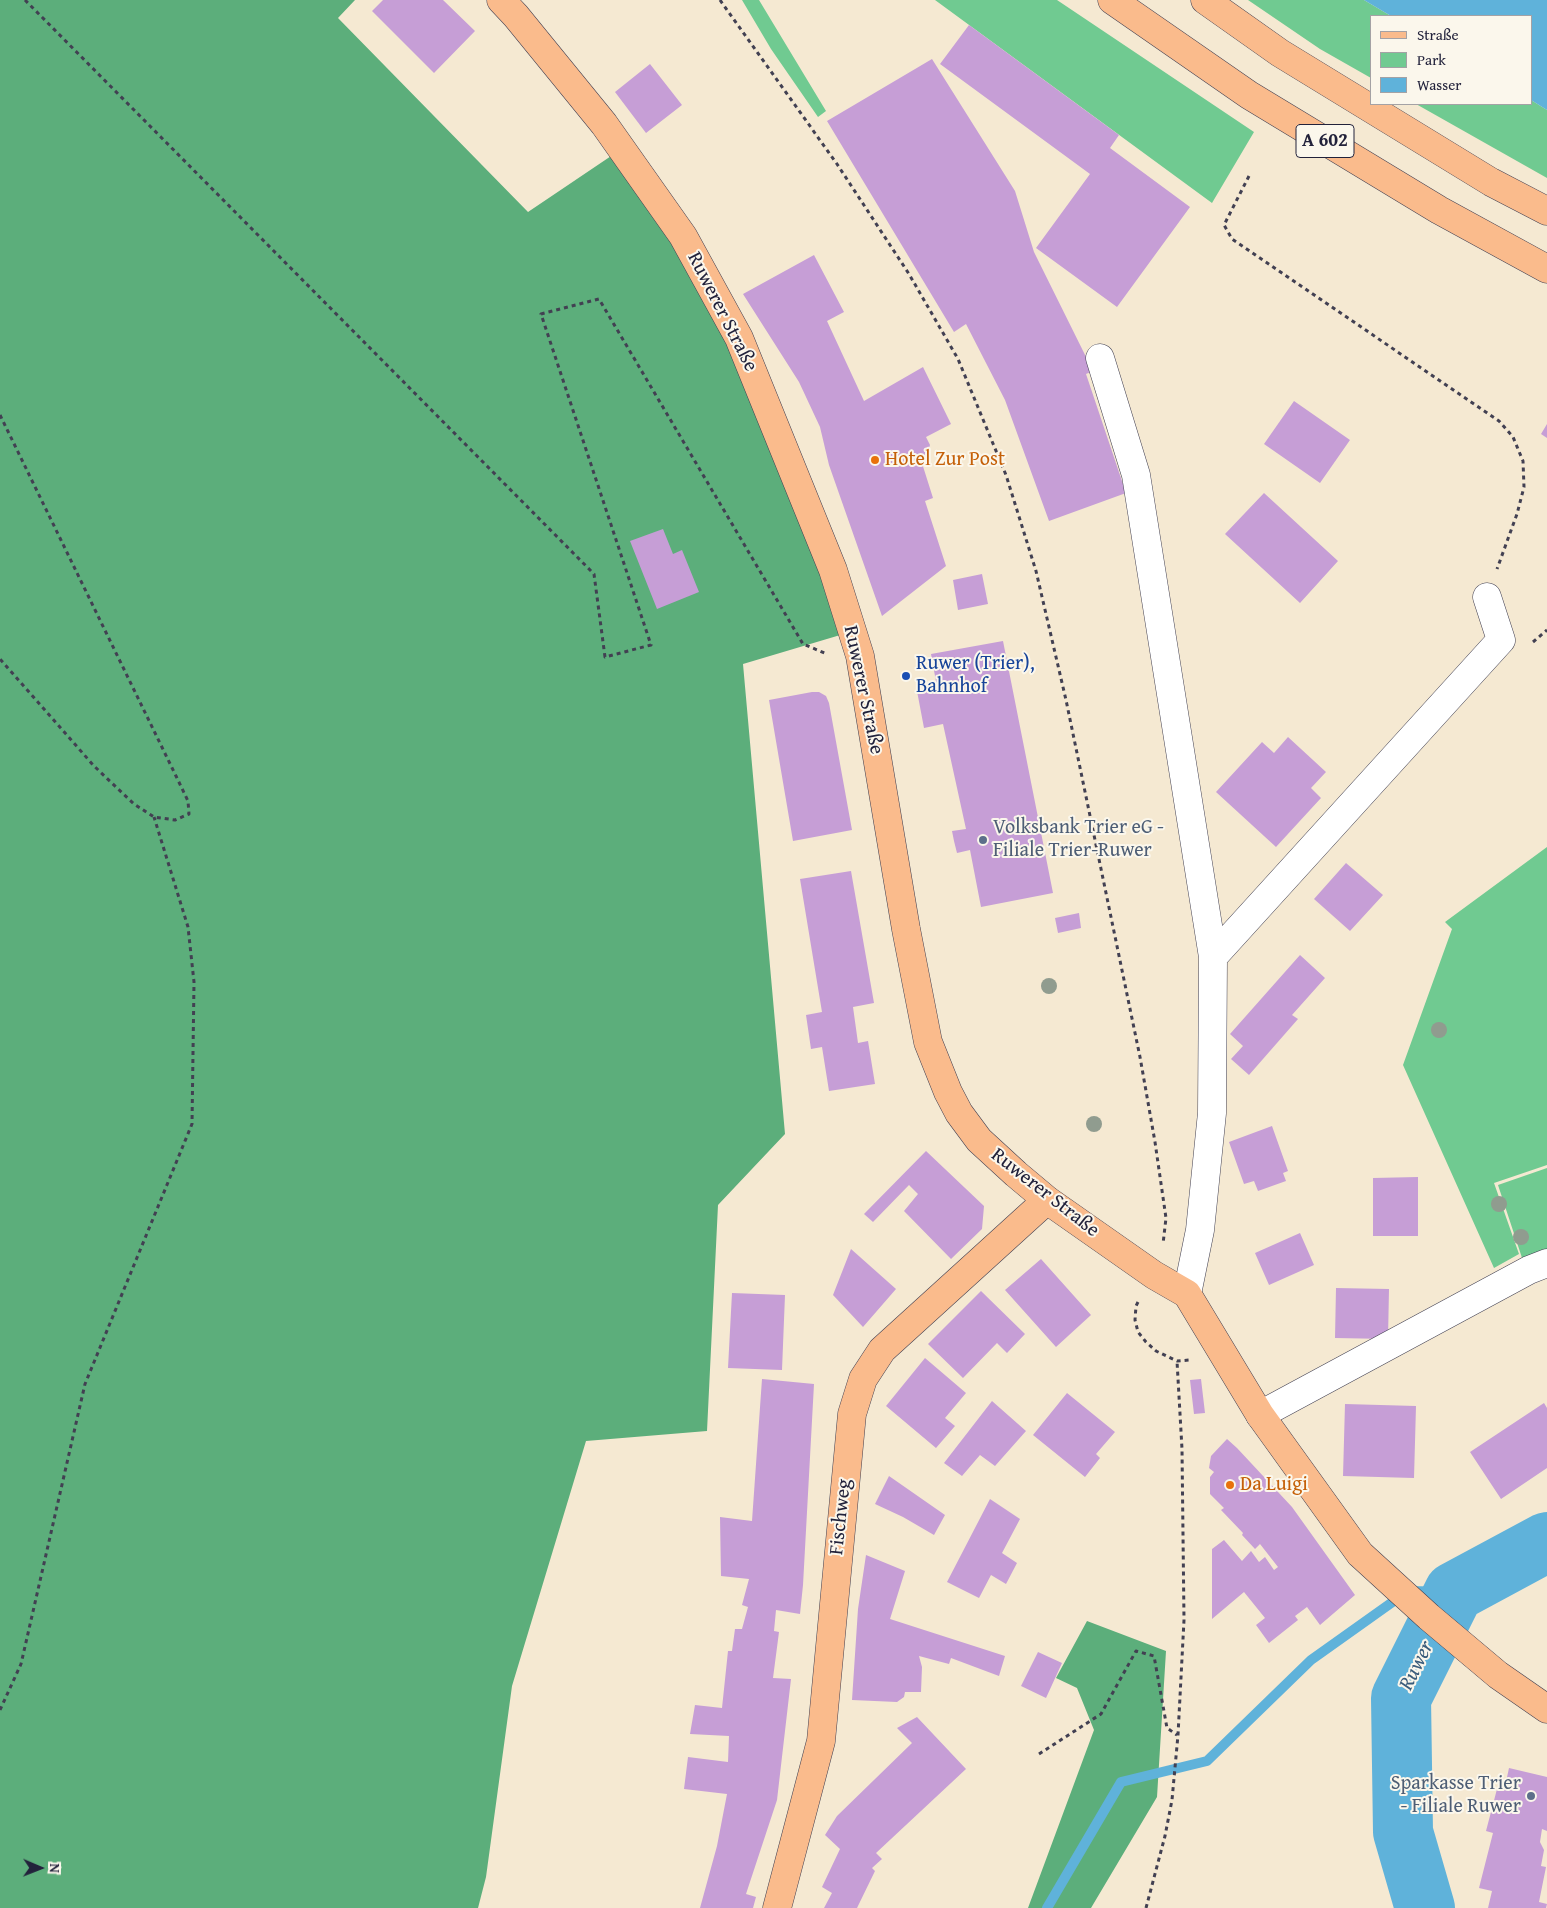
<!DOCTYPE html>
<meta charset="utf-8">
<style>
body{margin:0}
#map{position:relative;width:1547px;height:1908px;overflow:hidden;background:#f5e9d2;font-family:"Gentium Book Plus",serif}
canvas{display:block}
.legend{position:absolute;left:1370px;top:15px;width:162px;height:90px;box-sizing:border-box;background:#fbf7ec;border:1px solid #a4a2a5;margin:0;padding:6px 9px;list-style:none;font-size:15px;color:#22223b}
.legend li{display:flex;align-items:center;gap:10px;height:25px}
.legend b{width:25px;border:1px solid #a4a2a5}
.north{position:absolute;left:15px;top:1843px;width:50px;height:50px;-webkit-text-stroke:4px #fbf7ec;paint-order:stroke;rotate:91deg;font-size:14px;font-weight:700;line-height:20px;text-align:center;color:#22223b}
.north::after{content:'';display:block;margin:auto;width:18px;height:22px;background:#22223b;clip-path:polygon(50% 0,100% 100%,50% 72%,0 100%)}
</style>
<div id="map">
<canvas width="1547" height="1908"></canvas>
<ul class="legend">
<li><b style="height:6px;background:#fabb8c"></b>Straße</li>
<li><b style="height:14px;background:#70ca91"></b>Park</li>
<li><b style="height:14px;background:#5fb2da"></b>Wasser</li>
</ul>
<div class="north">N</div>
</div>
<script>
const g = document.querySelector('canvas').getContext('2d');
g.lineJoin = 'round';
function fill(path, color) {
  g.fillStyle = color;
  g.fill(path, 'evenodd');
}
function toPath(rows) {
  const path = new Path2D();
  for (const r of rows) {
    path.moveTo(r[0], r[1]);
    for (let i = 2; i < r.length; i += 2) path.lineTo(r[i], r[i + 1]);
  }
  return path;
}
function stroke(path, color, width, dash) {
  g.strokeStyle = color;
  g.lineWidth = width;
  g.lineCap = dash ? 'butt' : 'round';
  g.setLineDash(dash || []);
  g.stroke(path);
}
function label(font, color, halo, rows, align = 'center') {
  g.font = font + ' "Gentium Book Plus",serif';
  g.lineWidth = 4;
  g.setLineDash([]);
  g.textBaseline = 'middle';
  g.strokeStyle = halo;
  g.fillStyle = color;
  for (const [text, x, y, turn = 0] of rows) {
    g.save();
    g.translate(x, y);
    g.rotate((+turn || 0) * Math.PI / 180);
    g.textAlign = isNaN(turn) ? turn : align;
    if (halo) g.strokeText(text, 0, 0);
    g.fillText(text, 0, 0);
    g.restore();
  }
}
fill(toPath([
 [742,0,759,0,826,111,818,117,771,49],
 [935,0,1057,0,1254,132,1212,203],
 [1248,0,1364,0,1391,16,1371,16,1371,78,1320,49],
 [1531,100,1547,110,1547,178,1416,104,1531,104],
 [1547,847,1547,1165,1494,1183,1519,1254,1494,1268,1403,1065,1452,929,1445,922],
 [1547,1168,1547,1259,1525,1267,1498,1185]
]), '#70ca91');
fill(toPath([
 [0,0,355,0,338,18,528,212,620,150,685,236,847,633,743,664,785,1134,718,1205,707,1431,586,1441,512,1686,486,1877,478,1908,0,1908],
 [1087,1621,1166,1651,1157,1797,1091,1908,1028,1908,1094,1730,1077,1688,1056,1678]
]), '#5cae7b');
fill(toPath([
 [1364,0,1547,0,1547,110,1531,100,1531,16,1391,16]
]), '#5fb2da');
stroke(toPath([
 [1047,1908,1121,1782,1207,1761,1311,1660,1408,1591,1454,1592]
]), '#5fb2da', 10);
stroke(toPath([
 [1425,1908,1403,1832,1401,1698,1454,1592,1547,1542]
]), '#5fb2da', 60);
fill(toPath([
 [383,0,443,0,475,31,434,73,372,11],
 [969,25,1119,135,1110,148,1190,207,1117,307,1036,248,1090,174,940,64],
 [932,59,1015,191,1034,252,1093,371,1086,374,1126,493,1049,521,1005,400,966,324,954,332,827,121],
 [650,64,682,105,646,133,615,92],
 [814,255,844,312,827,321,864,401,923,367,951,424,926,437,930,445,925,459,921,460,933,498,925,501,946,566,882,616,829,465,820,427,799,382,743,294],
 [1294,401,1350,440,1320,483,1264,444],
 [1547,424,1547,438,1541,434],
 [1264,493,1338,561,1300,603,1225,534],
 [663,529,673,554,682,550,699,592,657,609,630,541],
 [982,574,988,604,958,610,953,580],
 [1003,641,1053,893,981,907,970,850,957,853,954,841,952,831,966,829,943,724,924,728,917,691,937,687,931,654],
 [812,692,819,692,826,696,829,703,852,830,793,841,769,700],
 [1288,737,1326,772,1311,788,1321,798,1276,847,1216,792,1262,742,1274,753],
 [1346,863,1383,895,1350,931,1314,899],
 [851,871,874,1003,853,1007,858,1043,868,1041,875,1084,829,1091,822,1047,811,1049,806,1015,822,1012,800,879],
 [1079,913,1081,928,1058,933,1055,918],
 [1300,955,1325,978,1292,1015,1298,1019,1249,1075,1231,1059,1243,1046,1230,1034],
 [1272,1126,1288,1171,1283,1173,1286,1181,1258,1191,1254,1181,1244,1184,1229,1142],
 [926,1151,984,1206,982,1229,951,1259,904,1211,918,1194,909,1185,873,1222,864,1214],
 [1418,1177,1418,1236,1373,1236,1373,1178],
 [1300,1233,1314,1265,1269,1285,1255,1253],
 [851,1249,896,1289,863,1327,833,1295],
 [1041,1259,1091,1315,1056,1347,1005,1290],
 [1336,1288,1389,1289,1388,1339,1335,1338],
 [981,1291,1025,1334,1007,1353,997,1343,963,1378,928,1344],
 [732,1293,785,1295,782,1370,728,1368],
 [925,1358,966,1393,945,1418,955,1426,936,1448,886,1406],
 [762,1379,814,1384,803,1585,800,1614,776,1610,774,1631,779,1632,773,1678,791,1679,777,1800,746,1894,756,1897,753,1908,700,1908,717,1846,727,1794,684,1789,688,1757,728,1762,729,1736,690,1734,695,1705,722,1708,728,1651,732,1651,735,1629,742,1629,748,1607,742,1605,749,1579,721,1576,720,1517,752,1521],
 [1201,1379,1205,1413,1194,1414,1190,1380],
 [1067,1393,1115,1432,1096,1454,1100,1458,1085,1477,1033,1435],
 [992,1401,1026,1431,995,1466,980,1455,962,1476,944,1463],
 [1544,1403,1547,1408,1547,1468,1501,1499,1470,1452],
 [1345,1404,1416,1406,1414,1478,1343,1476],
 [1227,1439,1237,1448,1292,1507,1355,1595,1320,1625,1307,1607,1295,1616,1298,1620,1269,1643,1256,1625,1265,1618,1244,1592,1212,1619,1212,1549,1224,1540,1242,1561,1251,1551,1259,1562,1265,1557,1274,1570,1278,1567,1260,1544,1255,1549,1242,1535,1243,1533,1221,1510,1224,1508,1210,1494,1210,1477,1214,1472,1209,1468,1211,1456],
 [889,1476,945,1515,934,1535,903,1517,875,1504],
 [990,1499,1020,1519,1002,1553,1017,1563,1006,1584,991,1575,979,1598,947,1582],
 [866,1555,905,1571,890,1619,1005,1656,999,1676,951,1658,949,1664,919,1656,922,1667,921,1692,905,1692,904,1697,897,1702,852,1700,858,1609],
 [1038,1652,1062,1663,1046,1698,1021,1686],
 [917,1717,966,1769,876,1853,882,1859,872,1868,875,1871,857,1908,824,1908,832,1893,822,1887,840,1849,825,1835,837,1816,912,1743,897,1728],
 [1509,1768,1547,1777,1547,1831,1542,1829,1540,1842,1544,1850,1541,1866,1546,1867,1539,1902,1547,1904,1546,1908,1488,1908,1492,1891,1479,1888,1493,1833,1486,1831,1497,1789,1504,1791]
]), '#c69ed6');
const minor = toPath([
 [1100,358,1136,475,1213,957],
 [1187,1294,1200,1230,1212,1113,1213,957,1501,640,1487,597],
 [1260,1415,1529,1270,1547,1263]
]);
const major = toPath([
 [501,0,516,16,604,124,683,236,739,338,833,570,860,656,906,929,928,1042,948,1092,959,1113,979,1140,1016,1174,1047,1200,1154,1275,1187,1294,1260,1415,1360,1554,1429,1617,1498,1675,1547,1709],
 [777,1908,821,1741,852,1414,863,1379,882,1350,1047,1200]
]);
const highway = toPath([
 [1112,0,1249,95,1439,210,1547,269],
 [1205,0,1280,53,1491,182,1547,211]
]);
stroke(minor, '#424052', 29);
stroke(major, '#424052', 29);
stroke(highway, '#424052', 29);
stroke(toPath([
 [25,0,594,574,605,657,651,645,541,314,599,299,803,644,827,654],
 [720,0,837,164,909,274,958,359,1006,475,1036,571,1066,700,1140,1057,1155,1142,1166,1218,1163,1244],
 [1249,176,1224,225,1232,239,1499,421,1513,437,1523,461,1524,487,1517,514,1497,569],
 [0,415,176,776,188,801,189,814,175,820,154,817,134,804,94,766,0,659],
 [1533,642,1547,630],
 [1138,1302,1136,1306,1135,1320,1138,1332,1146,1342,1156,1351,1177,1361,1190,1360],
 [0,1710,21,1664,85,1384,192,1124,194,982,188,927,154,817],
 [1039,1754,1101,1714,1136,1651,1154,1656,1167,1728,1177,1735],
 [1146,1908,1165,1836,1172,1800,1178,1735,1184,1620,1182,1449,1177,1361]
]), '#424052', 3, [4, 4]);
stroke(minor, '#fff', 28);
stroke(major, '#fabb8c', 28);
stroke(highway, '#fabb8c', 28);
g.fillStyle = '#909c8f';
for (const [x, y] of [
 [1049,986],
 [1439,1030],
 [1094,1124],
 [1499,1204],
 [1521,1237]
]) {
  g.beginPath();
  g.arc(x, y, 8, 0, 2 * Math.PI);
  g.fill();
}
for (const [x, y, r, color] of [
 [875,460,5,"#e8710a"],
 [906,676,5,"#1a4fb4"],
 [983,840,5,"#5c6f8a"],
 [1230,1485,5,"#e8710a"],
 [1531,1796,5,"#5c6f8a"]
]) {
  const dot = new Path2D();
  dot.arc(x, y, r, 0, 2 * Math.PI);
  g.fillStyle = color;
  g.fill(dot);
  stroke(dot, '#fbf7ec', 2);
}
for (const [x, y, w] of [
 [1325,141,58]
]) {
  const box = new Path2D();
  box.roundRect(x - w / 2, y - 16.5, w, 33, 4);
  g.fillStyle = '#fbf7ec';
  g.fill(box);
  stroke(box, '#22223b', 1);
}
label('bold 19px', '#22223b', null, [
 ["A 602",1325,141]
]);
label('20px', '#22223b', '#fbf7ec', [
 ["Ruwerer Straße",722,312,63],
 ["Ruwerer Straße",863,690,78],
 ["Ruwerer Straße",1045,1193,38],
 ["Fischweg",841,1517,-84]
]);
label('20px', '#c56008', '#fbf7ec', [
 ["Hotel Zur Post",885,460],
 ["Da Luigi",1240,1485]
], 'left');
label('20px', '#164399', '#fbf7ec', [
 ["Ruwer (Trier),",916,664],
 ["Bahnhof",916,687]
], 'left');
label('20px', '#4e5e75', '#fbf7ec', [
 ["Volksbank Trier eG -",993,828],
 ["Filiale Trier-Ruwer",993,851],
 ["Sparkasse Trier",1521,1784,"right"],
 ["- Filiale Ruwer",1521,1807,"right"]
], 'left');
label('italic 21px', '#3a5c7b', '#fbf7ec', [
 ["Ruwer",1417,1666,-64]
]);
</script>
